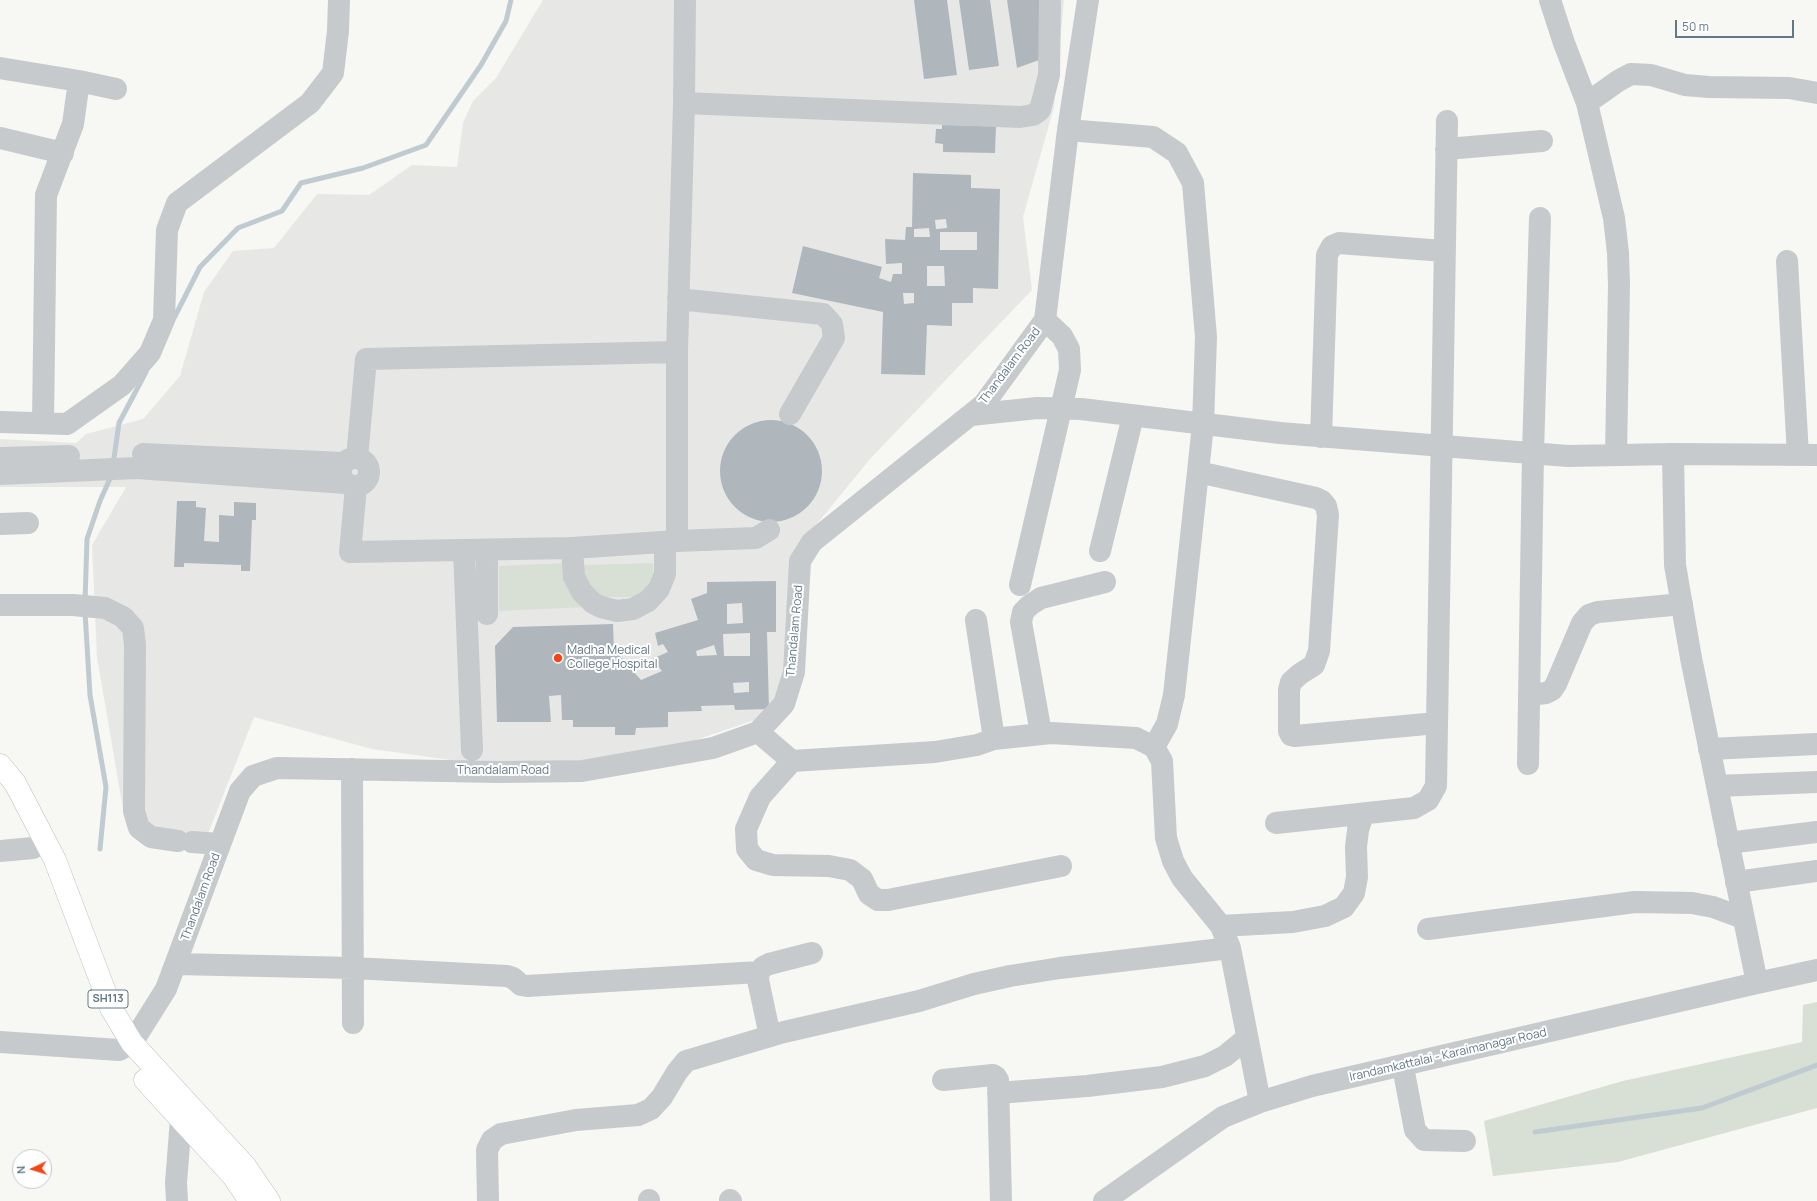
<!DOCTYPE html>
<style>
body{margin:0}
#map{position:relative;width:1817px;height:1201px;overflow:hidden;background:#f7f7f3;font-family:Manrope,sans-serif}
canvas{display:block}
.north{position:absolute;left:12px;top:1149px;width:40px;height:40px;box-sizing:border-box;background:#fff;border:1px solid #c1c9cf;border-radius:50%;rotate:266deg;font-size:11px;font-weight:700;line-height:16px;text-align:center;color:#637887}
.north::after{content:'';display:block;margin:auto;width:14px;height:18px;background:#f34617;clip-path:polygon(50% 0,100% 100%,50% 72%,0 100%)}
.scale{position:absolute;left:1675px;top:20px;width:119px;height:18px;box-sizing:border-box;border:2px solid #637887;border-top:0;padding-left:5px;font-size:12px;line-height:14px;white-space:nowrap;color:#637887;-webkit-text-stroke:3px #fff;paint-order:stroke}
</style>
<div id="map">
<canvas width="1817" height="1201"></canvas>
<div class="north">N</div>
<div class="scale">50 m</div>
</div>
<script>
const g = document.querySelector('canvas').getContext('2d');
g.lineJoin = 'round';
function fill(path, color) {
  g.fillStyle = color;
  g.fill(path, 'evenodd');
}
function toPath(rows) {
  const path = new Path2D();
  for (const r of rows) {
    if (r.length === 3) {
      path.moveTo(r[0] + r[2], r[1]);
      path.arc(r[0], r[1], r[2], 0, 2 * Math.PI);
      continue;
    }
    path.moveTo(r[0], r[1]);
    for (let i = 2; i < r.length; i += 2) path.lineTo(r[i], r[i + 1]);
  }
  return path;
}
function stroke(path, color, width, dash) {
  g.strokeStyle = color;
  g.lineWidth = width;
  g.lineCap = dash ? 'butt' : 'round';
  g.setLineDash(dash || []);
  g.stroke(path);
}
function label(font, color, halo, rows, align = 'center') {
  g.font = font + ' Manrope,sans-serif';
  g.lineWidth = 4;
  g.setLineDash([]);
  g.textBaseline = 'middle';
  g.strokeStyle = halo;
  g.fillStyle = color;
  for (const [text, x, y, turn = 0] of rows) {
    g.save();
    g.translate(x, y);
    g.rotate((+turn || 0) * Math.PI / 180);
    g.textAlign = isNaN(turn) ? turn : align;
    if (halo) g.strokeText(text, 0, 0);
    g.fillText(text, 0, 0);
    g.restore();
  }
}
fill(toPath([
 [543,0,1064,0,1054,107,1023,217,1032,290,870,459,794,552,788,665,772,714,684,744,591,760,465,762,372,749,254,717,204,844,124,815,97,657,92,545,126,487,0,487,0,439,76,443,86,434,143,419,180,376,204,292,233,251,274,248,317,194,369,195,412,165,457,167,463,123,473,101,496,78]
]), '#e7e8e6');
fill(toPath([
 [566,563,585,607,499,611,499,566],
 [653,563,654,578,643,597,600,597,595,594,585,577,584,571,584,565],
 [1817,1002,1817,1108,1618,1162,1493,1176,1484,1121,1623,1081,1802,1042,1803,1005]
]), '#d8dfd4');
stroke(toPath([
 [172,322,200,267,238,228,282,211,301,183,363,168,426,145,481,65,506,21,511,0],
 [113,465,119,423,146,372],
 [85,602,87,539,100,501,112,474],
 [85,612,90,695,106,787,100,849],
 [1535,1132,1702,1108,1817,1065]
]), '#bfcbd0', 5);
fill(toPath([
 [914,0,947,0,957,75,924,79],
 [959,0,990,0,999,66,969,70],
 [1007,0,1040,0,1042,59,1017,68],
 [942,125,996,126,995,153,943,152,943,144,935,143,936,129,942,129],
 [913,173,971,175,971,188,1000,189,998,289,973,288,973,303,952,303,952,326,927,325,925,375,881,374,883,312,792,293,803,246,882,267,879,278,891,282,893,274,902,274,902,263,886,264,885,239,905,240,906,227,912,227],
 [946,219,947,228,936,229,935,220],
 [929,228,930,237,914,237,914,229],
 [940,232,977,232,977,250,940,250],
 [927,266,944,266,945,286,927,286],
 [903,293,914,293,914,303,904,304],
 [771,471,51],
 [177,501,196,501,196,507,206,508,204,541,219,542,219,515,234,516,234,502,256,503,256,520,252,520,250,571,241,571,241,565,184,563,184,567,174,567],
 [776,581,776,632,767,632,769,709,735,710,734,705,701,706,702,711,668,712,668,727,636,728,635,735,615,735,615,727,573,727,573,720,562,720,561,695,549,696,551,722,497,722,495,646,513,627,613,624,614,650,641,680,662,671,652,659,668,652,663,644,658,646,655,633,698,620,691,599,707,593,707,582],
 [742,603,743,623,727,624,727,604],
 [750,633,750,656,724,656,723,634],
 [714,645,717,655,697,656,696,651],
 [749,682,749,692,734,693,733,683]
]), '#afb7bd');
const major = toPath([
 [0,765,15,783,55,860,111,1008,132,1043,245,1166,269,1201],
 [145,1080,233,1176,250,1201]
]);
stroke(major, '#b9bdc1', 23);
stroke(toPath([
 [1550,0,1564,43,1587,103,1614,218,1618,253,1619,285,1616,455],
 [0,68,79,81,73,124,46,195,43,423],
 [79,81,116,89],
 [684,103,685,0],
 [1587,103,1618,81,1631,74,1651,75,1685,85,1709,87,1789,88,1817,93],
 [1068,130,1153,137,1177,153,1193,183,1206,337,1203,425,1174,695,1167,724,1154,747],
 [0,138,63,153],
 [1446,149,1542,141],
 [1787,261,1798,455],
 [678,299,823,314,832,324,834,338,790,414],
 [677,352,684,103,1020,117,1033,115,1040,110,1049,75,1050,0],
 [971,415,1037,408,1081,409,1280,433,1568,456,1673,454,1817,455],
 [0,422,67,424,122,385,150,353,164,320,167,230,177,203,310,103,333,73,338,31,339,0],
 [1321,437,1327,255,1332,246,1339,243,1444,251],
 [143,454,343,463],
 [1673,454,1675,565,1691,658,1757,983],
 [355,472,14],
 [0,458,69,456],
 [1198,472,1316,498,1322,501,1326,506,1328,515,1319,651,1314,665,1300,674,1291,682,1289,690,1289,731,1291,735,1295,736,1437,723],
 [0,474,137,468,345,483],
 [356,487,350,552,572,548,677,541,677,352,366,359,357,458],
 [0,524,28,523],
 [677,541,756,538,769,530],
 [572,548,574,577,582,592,593,603,601,607,617,611,633,609,648,601,659,589,665,574,665,543],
 [464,550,472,750],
 [487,550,487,614],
 [1100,551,1133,416],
 [1020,585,1070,370,1069,349,1062,336,1045,320],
 [0,605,73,605,105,608,123,617,133,628,135,645,134,811,139,828,151,837,178,841],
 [976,620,994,739,977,745,935,752,792,761,760,797,746,829,747,849,756,860,773,865,829,866,850,870,862,879,869,894,878,900,888,900,1061,866],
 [1529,695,1546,693,1552,690,1556,684,1582,623,1589,615,1598,612,1682,604],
 [758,732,792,761],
 [1041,733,1021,622,1023,612,1030,605,1041,598,1105,582],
 [994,739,1051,733,1136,738,1154,747,1162,761,1166,838,1173,861,1182,878,1221,926,1230,948,1260,1102],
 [1709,749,1817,744],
 [1528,764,1533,453,1540,218],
 [352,769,353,1023],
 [1717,786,1817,782],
 [1276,823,1414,808,1428,800,1436,786,1447,121],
 [192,842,220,844],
 [1728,843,1817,832],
 [0,851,33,848],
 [1736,882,1817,871],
 [1221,926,1293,922,1325,916,1344,907,1354,893,1357,877,1356,847,1358,830,1363,814],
 [1428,929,1635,902,1692,903,1713,907,1743,918],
 [176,964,353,968,507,976,513,978,521,985,527,986,759,972],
 [770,1036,758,980,759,972,763,967,769,964,812,953],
 [0,1042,119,1050,132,1043,166,989,240,791,253,776,277,768,501,772,582,771,713,748,758,732,784,704,794,672,800,561,812,542,984,404,1045,320,1068,130,1088,0],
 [1403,1067,1415,1130,1424,1140,1465,1141],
 [943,1080,993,1075,996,1077,998,1080,1001,1201],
 [998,1093,1087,1086,1162,1077,1205,1066,1225,1056,1247,1038],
 [649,1200,649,1201],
 [730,1200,731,1201],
 [177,1201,176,1183,181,1119],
 [488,1201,487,1150,492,1140,501,1134,576,1120,638,1115,651,1109,662,1097,677,1072,686,1061,784,1032,919,1001,974,984,1010,976,1060,968,1230,948],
 [1104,1201,1223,1117,1260,1102,1312,1086,1757,983,1817,970]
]), '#c6cacd', 22);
stroke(major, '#fff', 22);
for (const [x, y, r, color] of [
 [558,658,5,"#f34617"]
]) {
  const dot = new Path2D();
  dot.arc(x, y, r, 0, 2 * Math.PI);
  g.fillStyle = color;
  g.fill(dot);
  stroke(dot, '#fff', 1.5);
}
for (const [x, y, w] of [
 [108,999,40]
]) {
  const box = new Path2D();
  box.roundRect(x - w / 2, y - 9, w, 18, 3);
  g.fillStyle = '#fff';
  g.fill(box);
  stroke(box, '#637887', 1);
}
label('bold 11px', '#637887', null, [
 ["SH113",108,999]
]);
label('12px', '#637887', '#fff', [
 ["Thandalam Road",1010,366,-53],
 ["Thandalam Road",795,631,-85],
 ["Thandalam Road",503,771],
 ["Thandalam Road",201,897,-70],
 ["Irandamkattalai - Karaimanagar Road",1448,1055,-13]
]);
label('12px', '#637887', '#fff', [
 ["Madha Medical",567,651],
 ["College Hospital",567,665]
], 'left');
</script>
